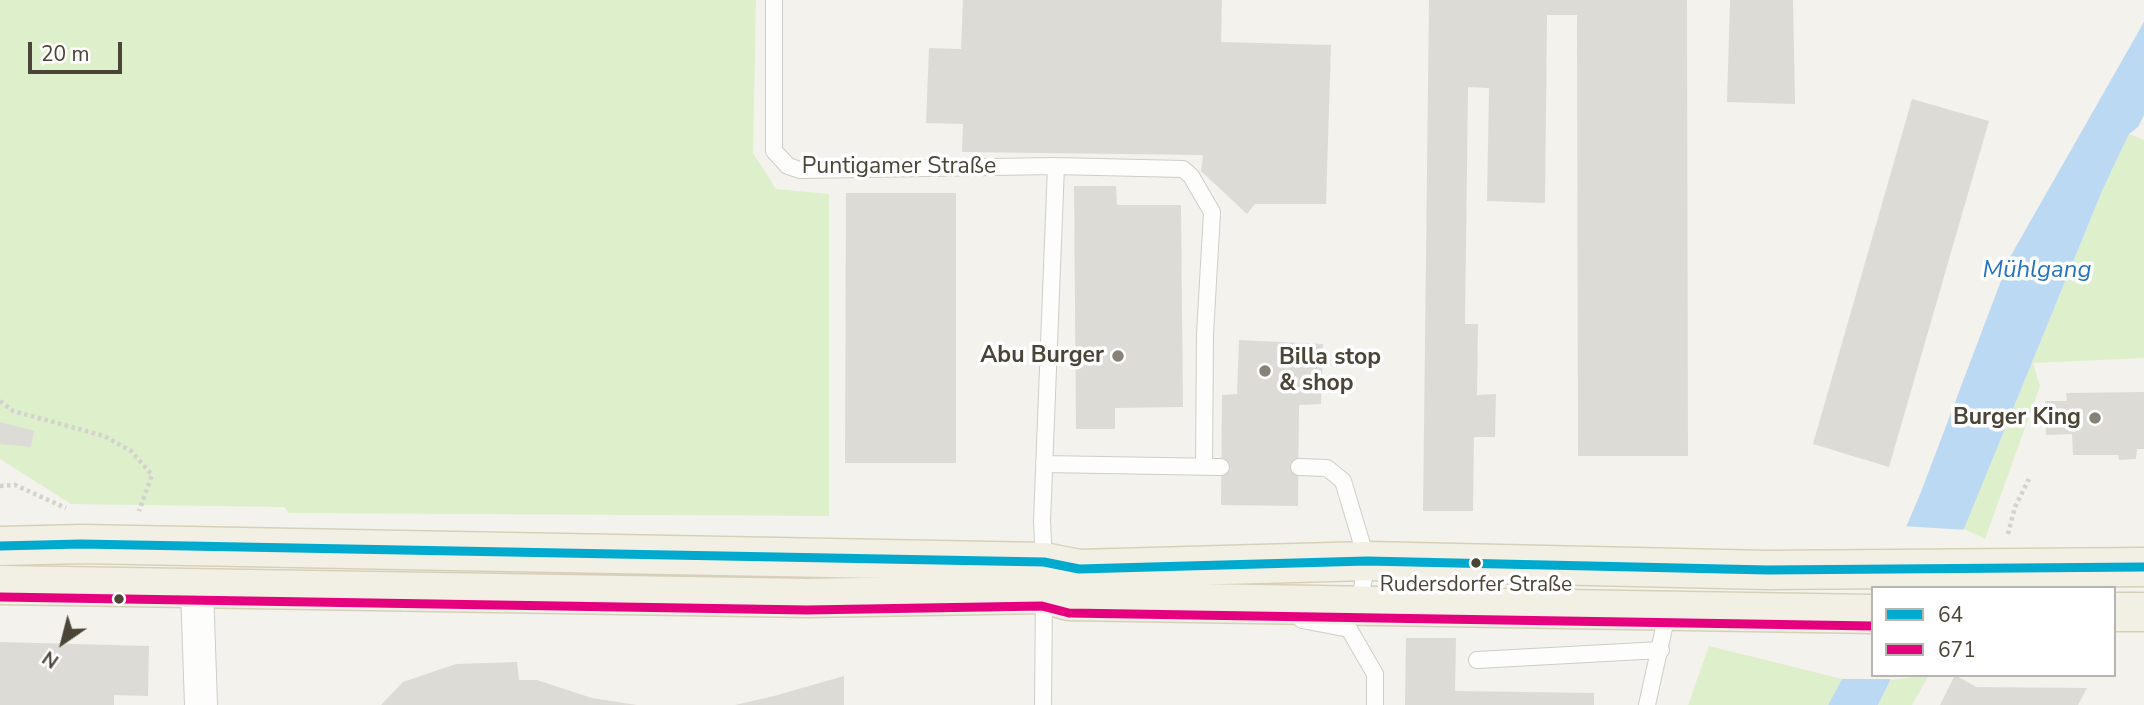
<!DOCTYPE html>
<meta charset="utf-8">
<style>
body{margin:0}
#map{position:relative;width:2144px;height:705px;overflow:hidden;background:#f3f2ed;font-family:"Nunito Sans",sans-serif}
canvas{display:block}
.legend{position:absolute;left:1871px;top:586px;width:245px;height:91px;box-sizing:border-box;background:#fff;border:2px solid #b7b5af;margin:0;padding:9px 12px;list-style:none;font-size:21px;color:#4b4537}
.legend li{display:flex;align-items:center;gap:14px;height:35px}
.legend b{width:35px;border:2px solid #b7b5af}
.north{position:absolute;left:28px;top:607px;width:70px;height:70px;-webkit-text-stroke:5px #fff;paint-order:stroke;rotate:215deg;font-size:19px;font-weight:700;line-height:28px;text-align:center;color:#4b4537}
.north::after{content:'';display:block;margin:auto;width:24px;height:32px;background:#4b4537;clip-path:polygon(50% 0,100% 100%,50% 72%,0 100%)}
.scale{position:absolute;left:28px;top:42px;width:94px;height:32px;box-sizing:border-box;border:4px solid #4b4537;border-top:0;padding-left:9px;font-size:21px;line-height:24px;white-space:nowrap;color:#4b4537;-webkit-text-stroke:5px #fff;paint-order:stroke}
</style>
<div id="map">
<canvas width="2144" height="705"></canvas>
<ul class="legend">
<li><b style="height:9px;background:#00a9ce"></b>64</li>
<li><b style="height:9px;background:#e5007d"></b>671</li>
</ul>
<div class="north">N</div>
<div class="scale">20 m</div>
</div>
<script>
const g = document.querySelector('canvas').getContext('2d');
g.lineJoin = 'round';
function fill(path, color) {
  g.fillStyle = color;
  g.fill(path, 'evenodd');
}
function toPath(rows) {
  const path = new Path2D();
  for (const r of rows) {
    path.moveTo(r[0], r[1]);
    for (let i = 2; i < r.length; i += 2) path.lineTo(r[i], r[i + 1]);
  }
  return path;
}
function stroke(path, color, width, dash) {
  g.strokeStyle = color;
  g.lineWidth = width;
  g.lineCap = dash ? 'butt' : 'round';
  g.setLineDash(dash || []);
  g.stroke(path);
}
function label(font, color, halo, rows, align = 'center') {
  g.font = font + ' "Nunito Sans",sans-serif';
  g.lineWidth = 7;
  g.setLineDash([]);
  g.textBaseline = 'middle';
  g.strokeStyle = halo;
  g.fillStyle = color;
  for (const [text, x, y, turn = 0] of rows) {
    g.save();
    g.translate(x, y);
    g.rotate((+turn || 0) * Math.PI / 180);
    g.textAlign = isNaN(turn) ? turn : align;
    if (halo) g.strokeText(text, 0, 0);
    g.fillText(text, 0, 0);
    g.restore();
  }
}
fill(toPath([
 [0,0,756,0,753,153,776,189,829,194,829,516,289,513,284,507,71,504,0,459],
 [2129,134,2144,140,2144,358,2033,363,2040,386,1985,539,1964,529,2102,191],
 [1709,646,1842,679,1828,705,1688,705],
 [1929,675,1912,705,1878,705,1891,680]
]), '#deefcc');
fill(toPath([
 [2144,22,2144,115,2138,127,2129,134,2102,191,1964,529,1880,588,1921,492,2010,257],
 [1873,675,1893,675,1878,705,1828,705,1842,679]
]), '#bbd9f3');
fill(toPath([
 [1902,526,1967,530,1939,588,1876,588],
 [1873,601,1873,675,1896,675,1895,679,1842,679,1848,655]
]), '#f3f2ed');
fill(toPath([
 [963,0,1222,0,1221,42,1331,45,1326,204,1255,204,1247,214,1201,171,1203,155,962,152,963,124,926,123,929,48,961,49],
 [1429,0,1687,0,1688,456,1578,456,1577,15,1547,15,1545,203,1487,201,1489,88,1468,87,1465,324,1478,324,1477,395,1496,394,1495,437,1474,437,1473,511,1423,511],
 [1730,0,1793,0,1795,104,1727,102],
 [1912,99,1989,121,1889,467,1813,444],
 [1074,186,1116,186,1117,205,1181,205,1183,407,1115,408,1115,429,1076,429],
 [846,193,956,193,956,463,845,463],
 [1239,340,1323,344,1321,404,1299,405,1298,506,1221,505,1222,395,1237,394],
 [2144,392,2144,449,2137,449,2136,459,2119,460,2118,455,2073,455,2072,434,2046,435,2045,401,2067,401,2066,393],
 [0,422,34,431,31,447,0,444],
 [1406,638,1456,638,1455,691,1594,693,1594,705,1405,705],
 [0,642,149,646,148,696,114,695,114,705,0,705],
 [517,662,519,680,537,680,592,698,637,705,381,705,403,682,456,664],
 [1955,675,1976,687,2087,688,2078,705,1940,705],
 [844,676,844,705,735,705,774,696]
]), '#dddbd5');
const service = toPath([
 [774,0,774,151,788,166,800,170,1056,166,1183,169,1191,176,1212,212,1205,334,1204,467],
 [1044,464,1221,467],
 [1299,467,1327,468,1343,481,1367,561,1359,605],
 [1044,563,1042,521,1056,166],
 [1302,620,1349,629,1375,674,1375,705],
 [1477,660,1661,650],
 [1043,705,1044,595],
 [1647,705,1668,610]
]);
const minor = toPath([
 [197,588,201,705]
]);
const primary = toPath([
 [0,546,81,544,1044,562,1079,569,1367,561,1768,570,2144,567],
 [0,585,807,598,1044,594,1069,601,1873,614],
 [2114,612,2144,612]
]);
stroke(service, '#cfcdc7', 18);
stroke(minor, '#cfcdc7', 34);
stroke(primary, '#d7d0b9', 41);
stroke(toPath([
 [0,401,13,411,104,436,131,451,152,475,139,511],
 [0,486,15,485,66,508],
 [2008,534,2015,507,2029,479]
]), '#d3d2cb', 4.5, [3.5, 3.5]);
stroke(service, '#fdfdfc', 16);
stroke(minor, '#fdfdfc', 32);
stroke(primary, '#f2efe5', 38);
stroke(toPath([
 [0,546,81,544,1044,562,1079,569,1367,561,1768,570,2144,567]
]), '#00a9ce', 9);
stroke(toPath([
 [0,597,807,610,1042,606,1069,613,1873,626]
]), '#e5007d', 9);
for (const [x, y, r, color] of [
 [1118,356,7,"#868277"],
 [1265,371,7,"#868277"],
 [2095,418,7,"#868277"],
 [1476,563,6,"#4b4537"],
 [119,599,6,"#4b4537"]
]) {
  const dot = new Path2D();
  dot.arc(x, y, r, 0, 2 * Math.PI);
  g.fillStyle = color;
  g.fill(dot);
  stroke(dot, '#fff', 2.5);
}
label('21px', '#4b4537', '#fff', [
 ["Rudersdorfer Straße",1476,586]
]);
label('23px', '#4b4537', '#fff', [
 ["Puntigamer Straße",899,167]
]);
label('bold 23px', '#4b4537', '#fff', [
 ["Abu Burger",1104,356],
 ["Billa stop",1279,358,"left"],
 ["& shop",1279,384,"left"],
 ["Burger King",2081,418]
], 'right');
label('italic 24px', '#2773c0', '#fff', [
 ["Mühlgang",2037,271]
]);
</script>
